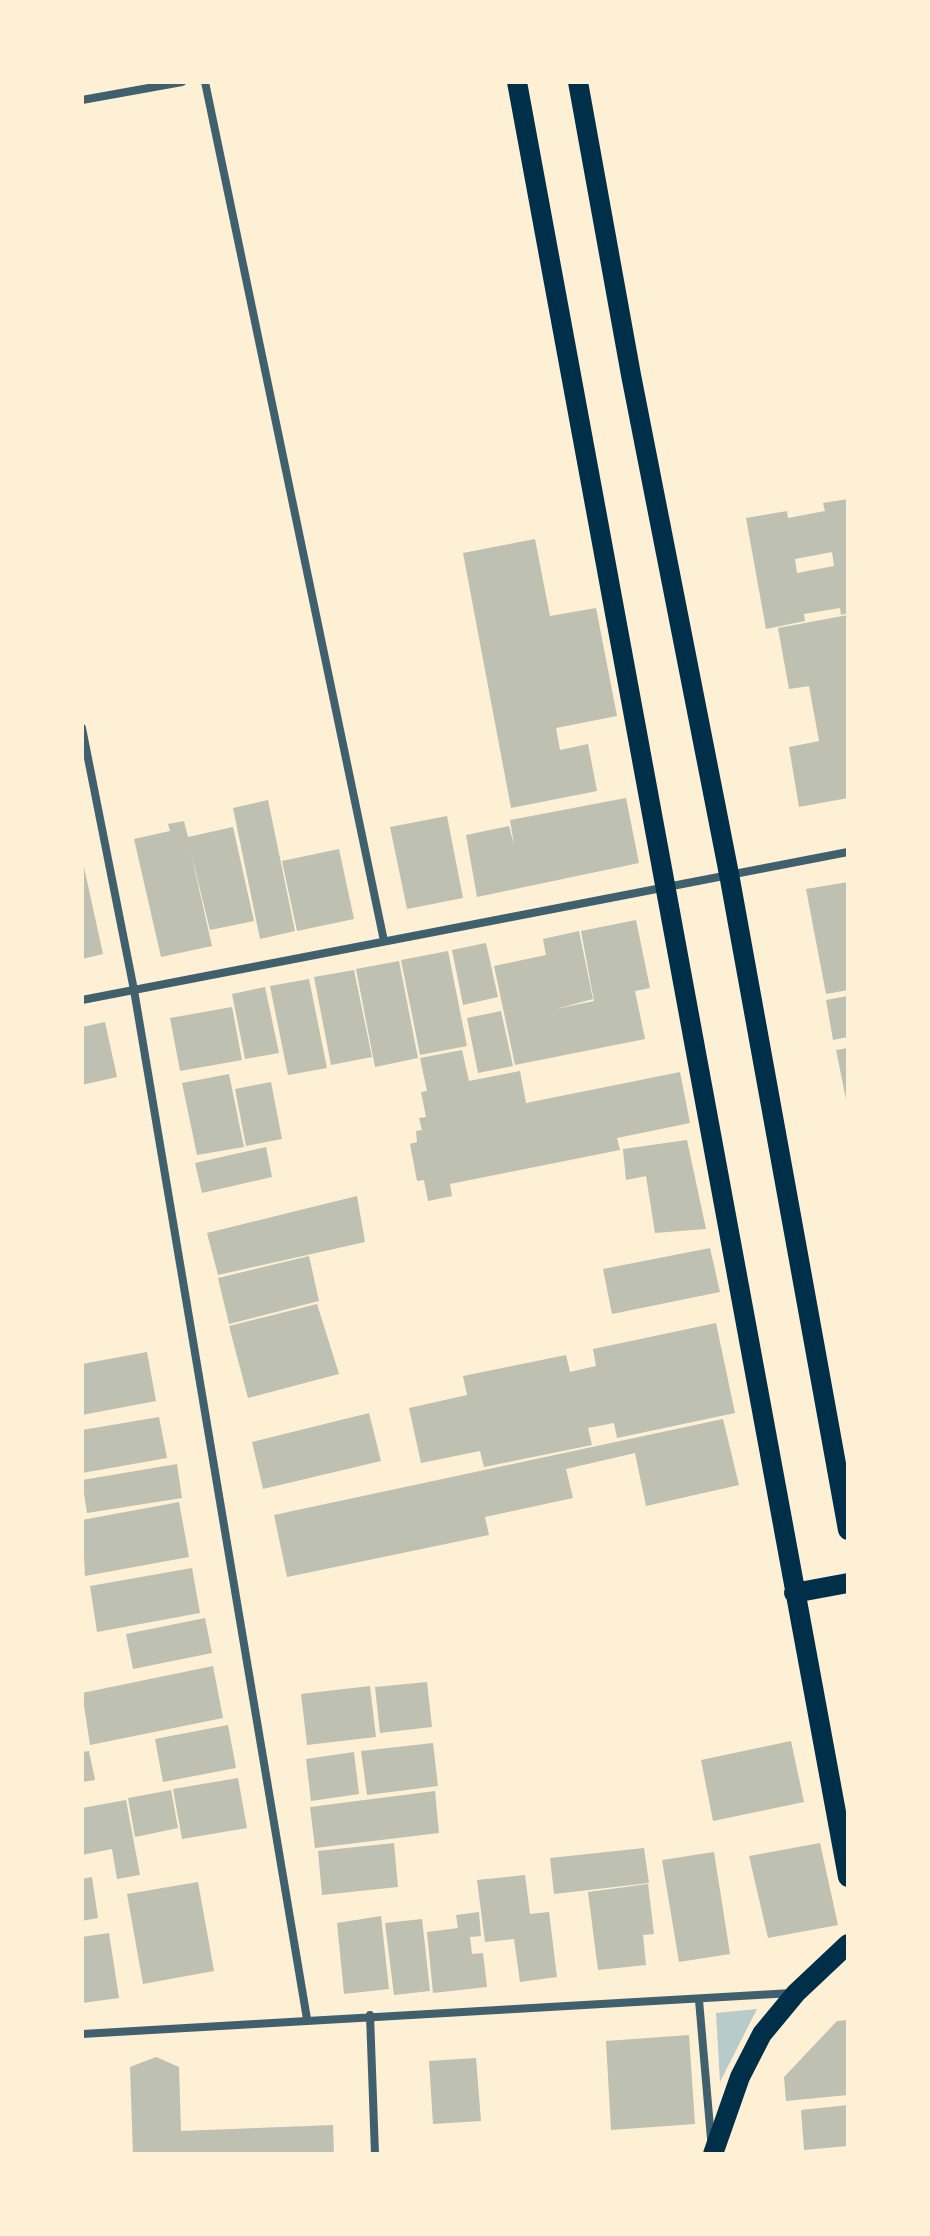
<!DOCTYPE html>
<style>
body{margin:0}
#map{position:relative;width:930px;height:2236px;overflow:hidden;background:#fdf0d5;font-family:Spectral,serif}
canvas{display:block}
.frame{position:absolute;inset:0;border:84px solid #fdf0d5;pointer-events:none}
</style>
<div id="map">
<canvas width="930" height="2236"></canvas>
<div class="frame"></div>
</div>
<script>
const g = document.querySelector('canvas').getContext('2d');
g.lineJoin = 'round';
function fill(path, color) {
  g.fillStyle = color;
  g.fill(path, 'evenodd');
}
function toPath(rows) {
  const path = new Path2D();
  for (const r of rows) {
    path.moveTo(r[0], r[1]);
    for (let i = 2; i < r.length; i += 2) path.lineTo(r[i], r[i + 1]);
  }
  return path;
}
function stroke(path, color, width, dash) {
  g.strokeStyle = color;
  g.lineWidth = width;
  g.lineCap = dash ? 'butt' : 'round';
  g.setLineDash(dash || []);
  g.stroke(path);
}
fill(toPath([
 [757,2009,720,2082,716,2013]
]), '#b9caca');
fill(toPath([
 [848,499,848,613,841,615,840,608,804,614,805,621,766,629,746,518,787,511,788,518,825,511,823,503],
 [832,552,834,566,797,573,795,559],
 [535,539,550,616,596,608,617,716,556,728,560,750,588,744,597,791,511,808,463,553],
 [848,615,848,798,799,807,789,747,819,741,809,686,789,689,778,628],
 [626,798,639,863,477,897,466,835,509,826,514,845,510,820],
 [268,800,295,931,260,939,233,808],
 [447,816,463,898,407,909,390,827],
 [184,821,188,837,233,827,254,921,210,930,190,849,212,946,161,957,134,839,170,831,168,824],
 [339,849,354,919,297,931,282,861],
 [82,858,103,954,82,959],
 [848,882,848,990,826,994,806,889],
 [636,920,650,988,635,991,645,1039,515,1065,494,966,546,955,543,939,579,931,593,999,556,1009,594,1001,581,931],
 [486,943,498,997,463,1005,452,950],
 [448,951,467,1046,420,1055,401,960],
 [399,961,418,1058,375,1067,356,969],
 [354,970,372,1057,331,1065,314,977],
 [309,979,327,1068,288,1075,270,986],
 [265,987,279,1053,245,1059,232,994],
 [848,996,848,1037,833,1040,826,1000],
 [232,1007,242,1060,180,1071,170,1018],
 [501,1011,513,1066,478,1073,467,1018],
 [105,1022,117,1077,82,1085,82,1027],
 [848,1048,848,1103,847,1104,836,1050],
 [462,1050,469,1081,520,1071,526,1103,680,1072,690,1123,617,1138,620,1150,450,1184,452,1196,428,1201,424,1180,417,1181,410,1144,417,1142,416,1131,422,1130,419,1118,426,1117,421,1092,427,1091,420,1058],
 [229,1074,244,1147,197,1155,182,1083],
 [271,1082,282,1139,246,1146,235,1089],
 [687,1140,706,1229,655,1233,646,1176,626,1180,623,1149],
 [266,1147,272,1177,202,1193,195,1163],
 [357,1196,365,1242,218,1275,207,1233],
 [710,1248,720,1292,612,1314,603,1269],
 [309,1256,319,1301,229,1324,218,1278],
 [317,1304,339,1374,248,1398,229,1326],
 [716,1323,735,1413,617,1438,614,1423,588,1428,592,1445,484,1467,480,1451,421,1463,409,1408,467,1395,463,1376,566,1355,570,1372,596,1366,593,1349],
 [147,1352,156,1401,82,1415,82,1364],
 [369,1413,381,1461,263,1489,252,1442],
 [159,1417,167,1458,82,1473,82,1430],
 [723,1419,739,1485,646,1506,635,1453,566,1469,573,1498,485,1517,489,1535,287,1577,274,1515],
 [177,1464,182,1498,87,1513,82,1480],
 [179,1502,189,1557,85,1576,82,1520],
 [192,1568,200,1613,97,1632,90,1586],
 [205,1618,212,1653,133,1669,126,1634],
 [213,1666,223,1718,90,1745,82,1693],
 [427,1682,432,1727,380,1733,375,1687],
 [370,1686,376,1737,307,1745,301,1694],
 [228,1725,236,1768,163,1782,155,1739],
 [791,1741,804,1802,713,1821,701,1760],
 [433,1743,438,1786,367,1795,361,1751],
 [89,1751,95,1780,82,1782,82,1752],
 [354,1752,359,1794,311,1801,306,1759],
 [238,1778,247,1828,182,1839,173,1789],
 [171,1790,178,1828,135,1837,128,1798],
 [435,1791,439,1833,315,1848,310,1807],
 [126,1800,140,1875,117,1879,112,1849,82,1855,82,1808],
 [394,1843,398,1887,322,1895,318,1851],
 [820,1843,838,1925,768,1938,749,1856],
 [644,1848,649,1883,554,1894,550,1858],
 [714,1852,730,1954,679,1962,662,1860],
 [525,1875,530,1914,549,1912,557,1977,520,1982,514,1939,485,1942,477,1880],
 [92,1877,98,1918,82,1921,82,1879],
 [198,1882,214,1971,143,1984,127,1894],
 [648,1884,654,1934,643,1935,646,1965,598,1970,588,1892],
 [479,1912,481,1936,470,1937,472,1954,483,1953,487,1987,433,1993,427,1932,458,1928,456,1915],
 [381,1916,389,1989,344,1994,337,1923],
 [422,1919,430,1991,394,1995,385,1923],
 [109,1933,119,1998,82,2003,82,1937],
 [848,2020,848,2095,786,2101,784,2077,837,2021],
 [689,2035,695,2124,611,2130,606,2041],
 [156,2057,179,2067,181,2131,333,2125,334,2154,133,2154,130,2067],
 [476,2058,481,2121,433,2124,429,2061],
 [848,2105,848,2146,804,2150,801,2110]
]), '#bec0b2');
stroke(toPath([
 [205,82,384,941],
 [82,100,182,82],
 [82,728,134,990,307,2019],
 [82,1000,848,852],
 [699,2000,711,2139],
 [370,2015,375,2154],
 [82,2034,792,1993]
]), '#3f606c', 8);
stroke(toPath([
 [517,82,848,1877],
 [578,82,631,375,729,874,848,1530],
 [794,1593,848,1583],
 [713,2154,740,2077,762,2034,796,1993,848,1944]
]), '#003049', 20);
</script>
